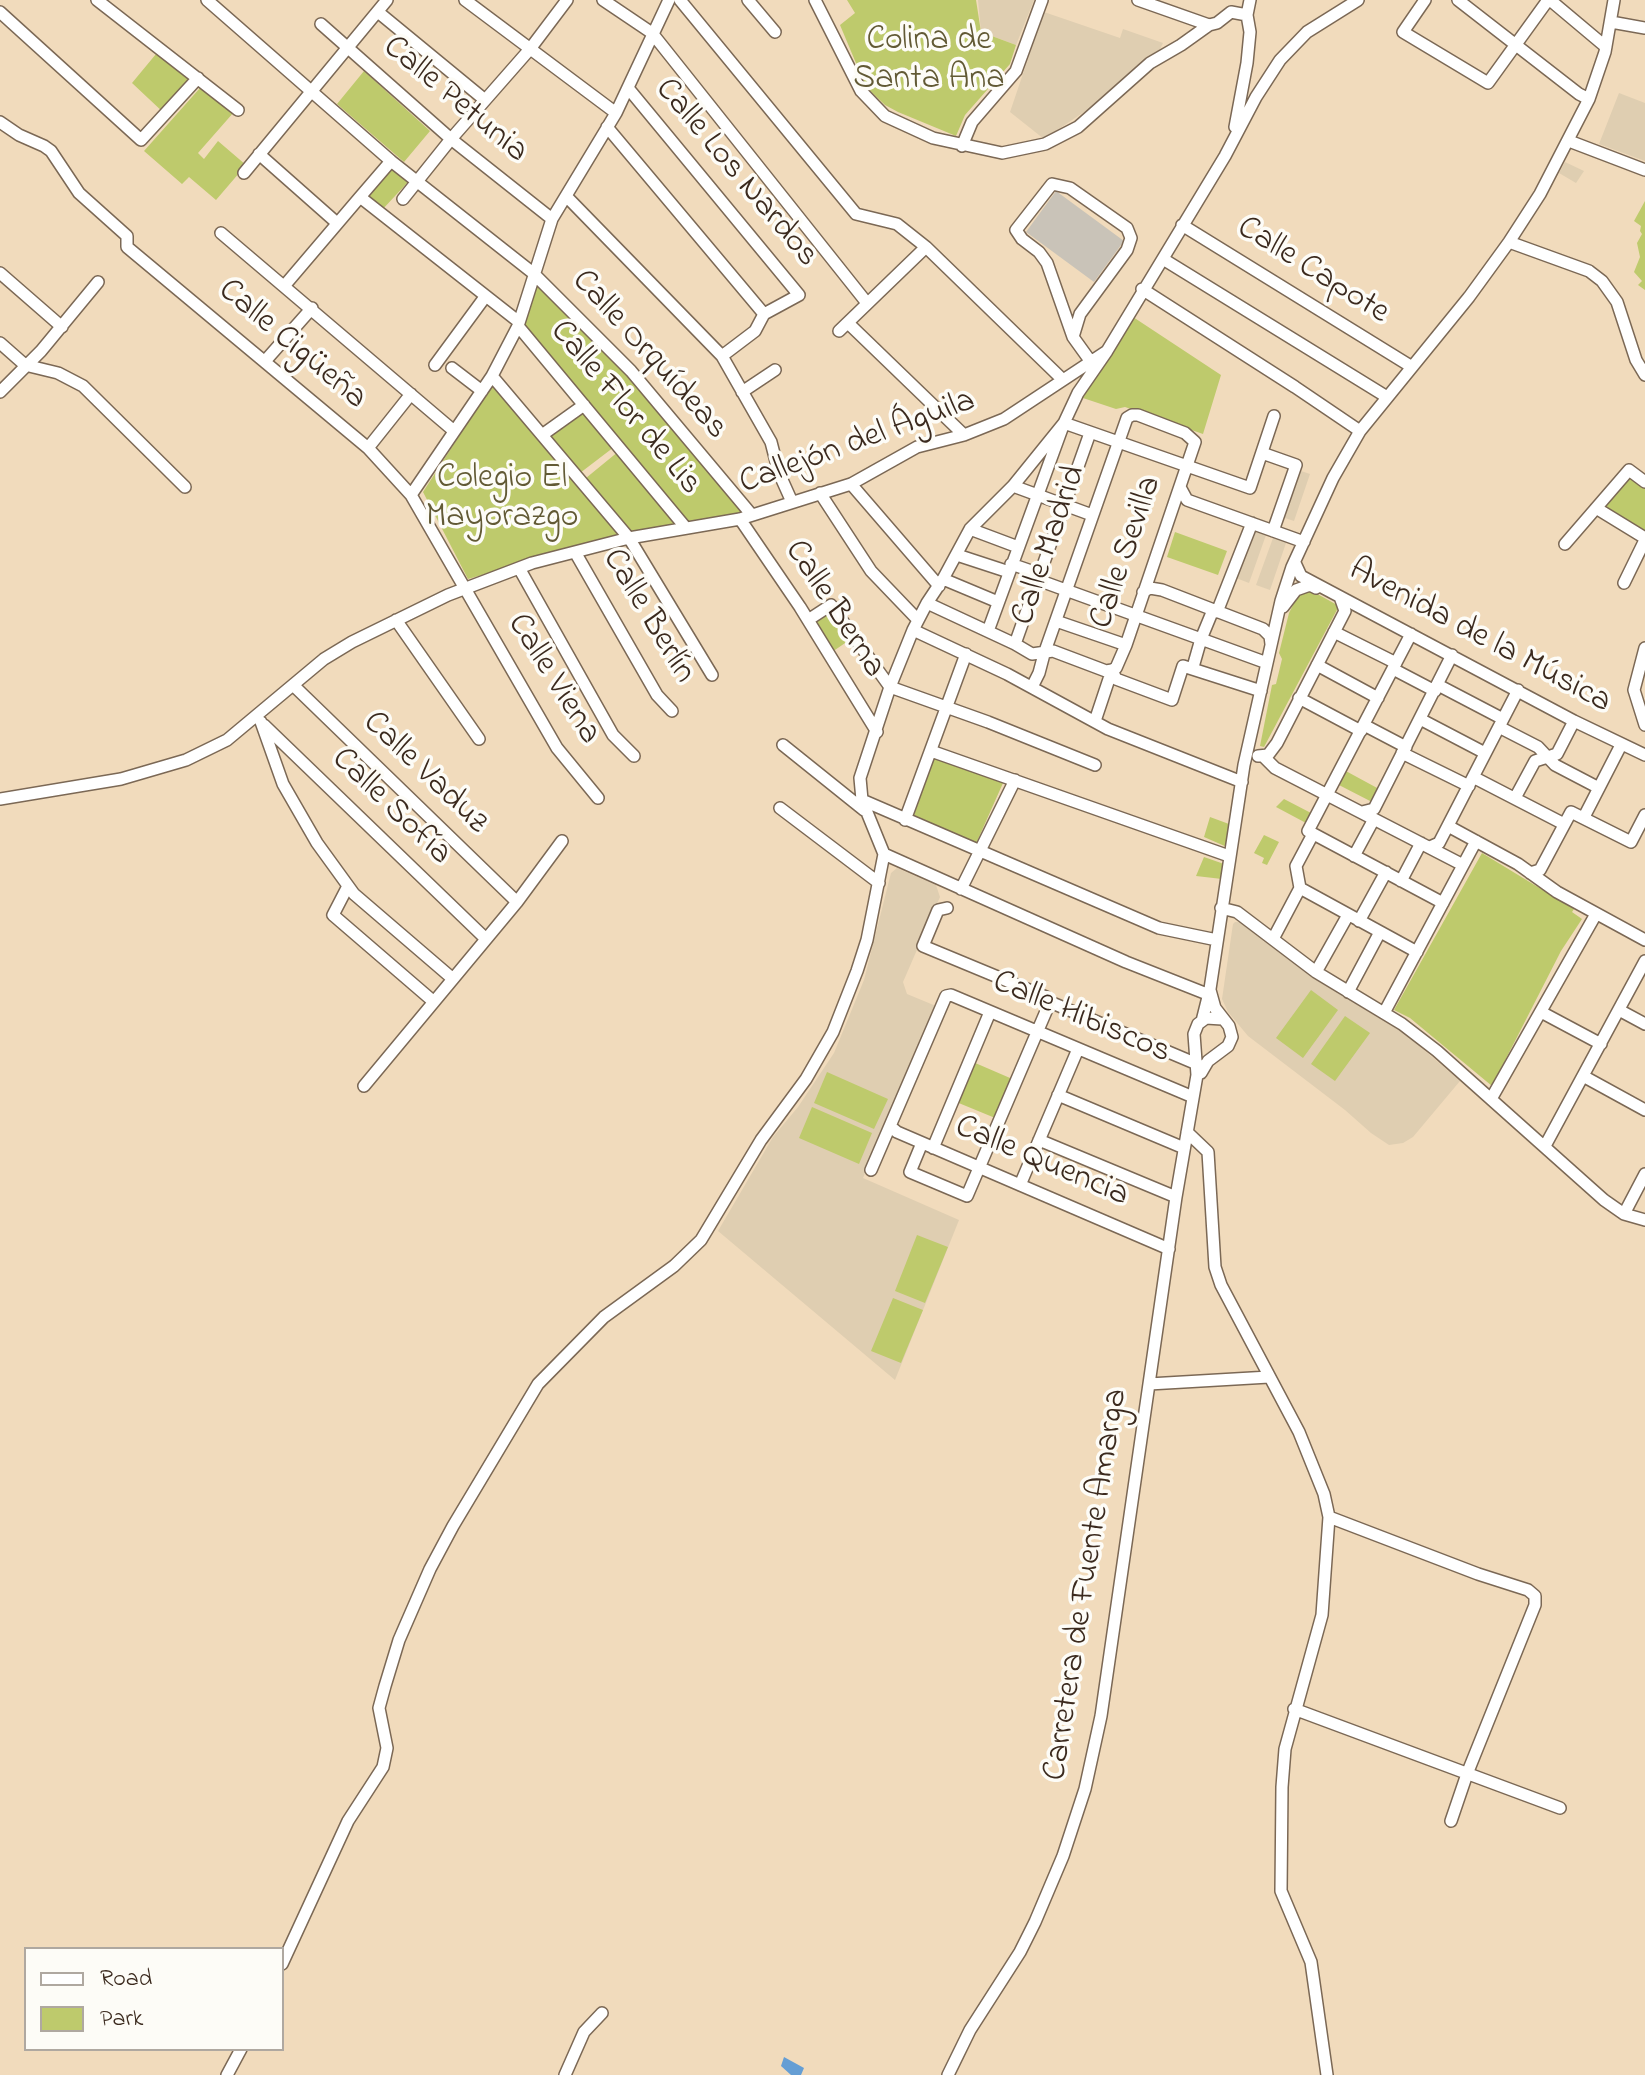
<!DOCTYPE html>
<meta charset="utf-8">
<style>
body{margin:0}
#map{position:relative;width:1645px;height:2075px;overflow:hidden;background:#f1dbbc;font-family:"Indie Flower",sans-serif}
canvas{display:block}
.legend{position:absolute;left:24px;top:1947px;width:260px;height:104px;box-sizing:border-box;background:#fdfcf7;border:2px solid #afa8a0;margin:0;padding:10px 14px;list-style:none;font-size:24px;color:#3b2a1e}
.legend li{display:flex;align-items:center;gap:16px;height:40px}
.legend b{width:40px;border:2px solid #afa8a0}
</style>
<div id="map">
<canvas width="1645" height="2075"></canvas>
<ul class="legend">
<li><b style="height:10px;background:#fff"></b>Road</li>
<li><b style="height:22px;background:#beca6c"></b>Park</li>
</ul>
</div>
<script>
const g = document.querySelector('canvas').getContext('2d');
g.lineJoin = 'round';
function fill(path, color) {
  g.fillStyle = color;
  g.fill(path, 'evenodd');
}
function toPath(rows) {
  const path = new Path2D();
  for (const r of rows) {
    path.moveTo(r[0], r[1]);
    for (let i = 2; i < r.length; i += 2) path.lineTo(r[i], r[i + 1]);
  }
  return path;
}
function stroke(path, color, width, dash) {
  g.strokeStyle = color;
  g.lineWidth = width;
  g.lineCap = dash ? 'butt' : 'round';
  g.setLineDash(dash || []);
  g.stroke(path);
}
function label(font, color, halo, rows, align = 'center') {
  g.font = font + ' "Indie Flower",sans-serif';
  g.lineWidth = 7;
  g.setLineDash([]);
  g.textBaseline = 'middle';
  g.strokeStyle = halo;
  g.fillStyle = color;
  for (const [text, x, y, turn = 0] of rows) {
    g.save();
    g.translate(x, y);
    g.rotate((+turn || 0) * Math.PI / 180);
    g.textAlign = isNaN(turn) ? turn : align;
    if (halo) g.strokeText(text, 0, 0);
    g.fillText(text, 0, 0);
    g.restore();
  }
}
fill(toPath([
 [978,0,1034,0,1016,45,981,32],
 [1044,12,1120,38,1123,29,1163,43,1160,49,1131,72,1109,95,1044,139,1010,112],
 [1619,93,1645,103,1645,161,1599,144],
 [1565,162,1584,171,1576,183,1559,173],
 [1298,470,1310,474,1294,521,1282,517],
 [1253,531,1266,535,1249,583,1236,578],
 [1273,538,1286,543,1270,590,1256,585],
 [897,868,936,885,940,897,903,982,907,994,936,1006,863,1178,959,1220,895,1380,718,1231,773,1137,798,1107,834,1053,864,980,891,873],
 [1235,922,1239,922,1337,991,1395,1025,1460,1081,1413,1137,1403,1143,1389,1145,1371,1133,1345,1110,1248,1036,1228,1012,1222,999,1233,924]
]), '#dfceb1');
fill(toPath([
 [1056,191,1124,241,1094,282,1026,232]
]), '#c9c3b8');
fill(toPath([
 [847,0,976,0,981,32,1016,45,1010,64,965,115,956,136,898,112,885,105,866,87,840,25,855,13],
 [156,54,193,83,165,114,132,83],
 [364,71,430,131,404,162,337,104],
 [200,88,234,112,198,153,204,159,218,141,246,165,216,200,189,177,182,184,144,151],
 [391,168,408,182,382,210,368,198],
 [1645,201,1645,290,1638,285,1642,281,1634,272,1640,257,1637,243,1642,234,1640,231,1641,226,1634,221],
 [538,281,644,391,745,514,688,524,524,325],
 [1130,315,1221,375,1203,434,1125,407,1116,409,1083,398],
 [492,385,620,535,468,579,423,492],
 [586,407,618,444,580,473,548,436],
 [619,451,680,525,632,532,586,478],
 [1629,475,1645,486,1645,532,1602,507],
 [1175,532,1227,551,1218,575,1167,557],
 [1312,591,1339,606,1264,747,1260,746,1272,685,1276,684,1282,659,1279,653,1289,613,1298,595],
 [831,605,854,637,829,654,808,620],
 [933,758,1003,783,975,846,913,818],
 [1344,770,1379,789,1372,802,1337,784],
 [1284,799,1311,813,1306,823,1276,807],
 [1210,817,1229,824,1227,847,1204,837],
 [1264,835,1279,842,1267,865,1262,863,1264,858,1254,853],
 [1482,853,1574,909,1572,912,1582,919,1561,951,1492,1086,1410,1018,1394,1010],
 [1204,857,1224,864,1222,879,1196,876],
 [1311,990,1338,1010,1303,1058,1276,1038],
 [1345,1016,1370,1033,1335,1081,1311,1064],
 [966,1059,1017,1081,1000,1120,949,1099],
 [827,1072,888,1099,874,1129,814,1103],
 [812,1107,872,1133,859,1164,799,1138],
 [917,1235,948,1247,925,1303,895,1291],
 [893,1298,923,1310,901,1363,871,1351]
]), '#beca6c');
fill(toPath([
 [784,2057,804,2068,801,2075,791,2075,781,2066]
]), '#659ed4');
const minor = toPath([
 [97,0,238,110],
 [207,0,391,161,533,273,631,371,751,514],
 [465,0,616,113],
 [603,0,652,33,867,303],
 [680,0,856,214,897,224,926,247,1062,379],
 [748,0,775,32],
 [815,0,861,91,885,116,933,138,1002,153,1045,144,1078,127,1150,63,1181,45,1209,25],
 [1138,0,1209,25,1217,23,1231,12,1247,15],
 [1425,0,1403,32,1488,83,1548,0],
 [1458,0,1579,94,1589,99],
 [1550,0,1606,47],
 [0,12,141,140,198,78],
 [378,12,485,100],
 [1611,22,1645,28],
 [321,24,451,139,552,219],
 [628,88,799,295,764,314,755,331,722,356],
 [0,122,19,135,44,146,51,151,79,193,127,236,127,247,368,448,411,495,557,748,598,798],
 [607,127,764,314],
 [1235,127,1247,63,1250,32,1247,15,1250,0],
 [1569,141,1645,170],
 [962,146,972,122,1016,71,1042,0],
 [259,154,337,223],
 [391,161,360,197,519,322],
 [244,173,387,0],
 [566,196,722,356,771,442,779,473,792,502],
 [403,199,451,139,530,49,567,0],
 [1182,225,1412,367],
 [221,233,454,431],
 [1509,242,1589,271,1602,281,1617,302,1636,360,1645,375],
 [1163,259,1387,397],
 [0,273,62,327],
 [285,285,360,197],
 [1142,289,1295,387,1360,431],
 [848,323,964,435],
 [518,326,686,528],
 [839,331,926,247],
 [1073,337,1080,314,1127,250,1131,238,1127,228,1070,188,1052,184,1016,230,1022,239,1039,252,1047,263,1073,337,1091,362],
 [0,343,25,365,58,373,83,386,185,487],
 [266,360,312,308],
 [435,365,485,297],
 [452,368,482,391],
 [492,376,629,538,712,675],
 [0,392,41,351,98,282],
 [742,392,775,370],
 [542,435,584,405],
 [368,448,411,394],
 [1262,453,1296,465,1273,531],
 [851,484,939,586],
 [1013,486,1092,515],
 [1180,487,1187,500,1304,542],
 [820,493,871,571,918,620],
 [411,495,492,376,518,326,552,219,616,113,669,0],
 [1596,508,1645,538],
 [740,519,800,607,877,732],
 [970,529,1018,547],
 [1565,544,1629,470,1645,482],
 [575,552,657,695,672,711],
 [957,555,1009,572],
 [1295,563,1301,576,1574,721,1645,755],
 [1011,564,1040,574],
 [519,568,613,735,634,756],
 [943,579,998,602],
 [1038,580,1201,639,1213,610],
 [1624,583,1645,540],
 [1143,592,1150,588,1162,590,1263,629,1270,636,1271,644],
 [927,603,1015,644,1032,654,1053,651,1106,671,1112,670],
 [1283,607,1296,590,1310,585,1316,588],
 [1217,612,1252,523],
 [396,620,479,739],
 [808,620,831,605,890,687,988,722,1095,765],
 [1056,621,1126,645],
 [913,630,1007,674,1108,729,1242,782],
 [988,631,1064,423,1250,488,1274,416],
 [1334,632,1396,663],
 [1411,634,1308,831,1443,903],
 [1015,644,1090,433],
 [1645,648,1634,690,1645,725],
 [1317,665,1378,698],
 [1193,667,1201,639,1267,663],
 [1393,669,1435,691],
 [1112,670,1116,679,1172,700,1183,666,1261,691],
 [293,685,517,902],
 [1438,685,1503,719],
 [1032,687,1039,673,1044,654,1127,418,1132,415,1138,415,1185,433,1195,442,1126,645,1116,668,1112,670,1095,721],
 [1299,698,1361,731],
 [1420,719,1485,753],
 [261,722,283,784,317,843,354,894,453,979],
 [264,725,486,939],
 [1364,725,1406,747],
 [1499,727,1538,747,1555,765,1599,788],
 [783,745,864,810],
 [931,751,1229,856],
 [1402,753,1469,786],
 [1258,756,1268,755,1277,743,1345,611,1340,597],
 [1264,757,1275,768,1463,865],
 [1473,777,1564,824],
 [1515,798,1535,761,1557,754,1574,721],
 [0,799,121,779,186,760,227,740,324,659,352,642,448,595,532,563,629,538,740,519,851,484,917,447,964,435,1004,419,1107,351],
 [862,800,1159,928,1217,940],
 [780,808,879,883],
 [1362,812,1374,809,1452,655],
 [1584,817,1621,745],
 [905,820,966,654],
 [1448,826,1518,864,1557,892,1645,940],
 [1430,847,1439,843,1518,690],
 [884,854,862,800,860,778,890,687,913,630,927,603,943,579,970,529,1013,486,1064,423,1078,393,1107,351,1225,156,1256,97,1280,60,1307,32,1358,0],
 [884,854,1126,962,1207,994],
 [1354,856,1374,819],
 [1530,873,1540,870,1571,812,1631,842,1645,815],
 [1401,881,1421,843],
 [348,886,333,915,434,1002],
 [1300,888,1417,952],
 [961,889,1015,780],
 [1221,908,1237,912,1316,972,1402,1024,1437,1051,1604,1200,1624,1214,1645,1220],
 [1359,921,1386,872],
 [1273,939,1300,888,1296,866,1313,834],
 [1316,972,1348,915],
 [1348,992,1380,932],
 [1050,1002,1204,1067],
 [1619,1010,1645,1024],
 [1541,1012,1601,1044],
 [1384,1013,1476,841],
 [1202,1021,1210,989,1244,765,1281,601,1292,567,1333,478,1360,431,1469,297,1509,242,1540,194,1589,99,1605,52,1614,0],
 [1201,1073,1208,1061,1228,1046,1232,1037,1229,1026,1215,1008,1210,990],
 [1583,1076,1645,1110],
 [364,1086,517,902,562,841],
 [1058,1095,1184,1148],
 [1491,1099,1596,914],
 [891,1127,897,1132,1169,1249],
 [1187,1132,1208,1152,1215,1267,1221,1285,1299,1432,1324,1494,1329,1517,1322,1615,1285,1749,1282,1787,1281,1891,1311,1962,1327,2075],
 [1039,1140,1176,1197],
 [922,1143,910,1172,967,1196,1050,1002,1046,997,923,946,938,910,947,908],
 [1545,1146,1645,961],
 [933,1148,990,1012],
 [871,1170,946,996,951,995,1193,1097],
 [1020,1185,1078,1049],
 [1624,1214,1645,1174],
 [1149,1384,1269,1377],
 [1329,1517,1478,1574,1528,1590,1535,1596,1535,1605,1467,1774,1451,1821],
 [1294,1709,1560,1808],
 [282,1964,348,1821,383,1767,387,1748,379,1708,385,1686,399,1640,430,1569,453,1526,538,1384,604,1317,674,1266,701,1240,761,1140,806,1079,833,1032,857,971,867,940,884,854],
 [227,2075,241,2049],
 [565,2075,584,2032,602,2013],
 [948,2075,970,2030,1020,1952,1035,1922,1063,1856,1085,1789,1101,1716,1176,1197,1197,1075,1194,1034,1198,1024,1206,1018,1222,1019]
]);
stroke(minor, '#7b6855', 14);
stroke(minor, '#fff', 11);
label('34px', '#625a35', '#fdfcf7', [
 ["Colina de",929,42],
 ["Santa Ana",929,81],
 ["Colegio El",502,480],
 ["Mayorazgo",502,519]
]);
label('34px', '#3b2a1e', '#fdfcf7', [
 ["Calle Petunia",454,101,40],
 ["Calle Los Nardos",735,174,50],
 ["Calle Capote",1312,272,32],
 ["Calle Cigüeña",291,346,40],
 ["Calle Orquídeas",648,356,48],
 ["Calle Flor de Lis",624,409,50],
 ["Callejón del Águila",858,444,-20],
 ["Calle Madrid",1051,546,-71],
 ["Calle Sevilla",1128,553,-71],
 ["Calle Berna",833,610,57],
 ["Calle Berlín",647,617,59],
 ["Avenida de la Música",1479,638,28],
 ["Calle Viena",552,680,58],
 ["Calle Vaduz",424,774,44],
 ["Calle Sofía",390,808,44],
 ["Calle Hibiscos",1081,1019,23],
 ["Calle Quencia",1041,1163,23],
 ["Carretera de Fuente Amarga",1088,1585,-81]
]);
</script>
